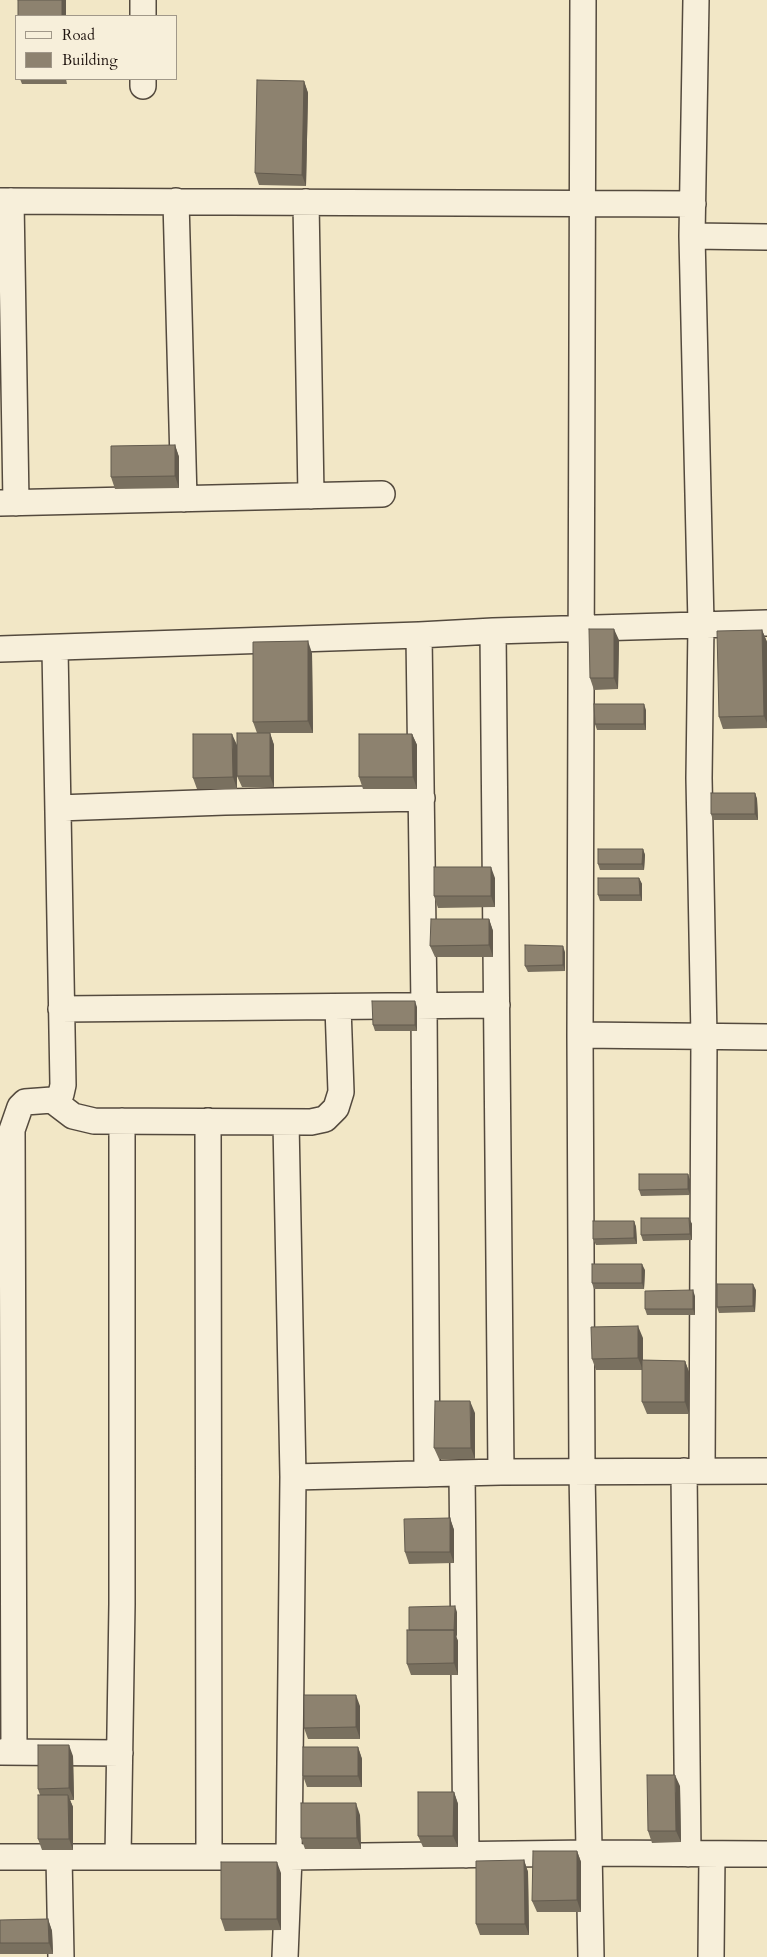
<!DOCTYPE html>
<style>
body{margin:0}
#map{position:relative;width:767px;height:1957px;overflow:hidden;background:#f2e7c6;font-family:Cardo,serif}
canvas{display:block}
.legend{position:absolute;left:15px;top:15px;width:162px;height:65px;box-sizing:border-box;background:#f7efda;border:1px solid #a19889;margin:0;padding:6px 9px;list-style:none;font-size:15px;color:#201510}
.legend li{display:flex;align-items:center;gap:10px;height:25px}
.legend b{width:25px;border:1px solid #a19889}
</style>
<div id="map">
<canvas width="767" height="1957"></canvas>
<ul class="legend">
<li><b style="height:6px;background:#f7efda"></b>Road</li>
<li><b style="height:14px;background:#8d826f"></b>Building</li>
</ul>
</div>
<script>
const g = document.querySelector('canvas').getContext('2d');
g.lineJoin = 'round';
function toPath(rows) {
  const path = new Path2D();
  for (const r of rows) {
    path.moveTo(r[0], r[1]);
    for (let i = 2; i < r.length; i += 2) path.lineTo(r[i], r[i + 1]);
  }
  return path;
}
function stroke(path, color, width, dash) {
  g.strokeStyle = color;
  g.lineWidth = width;
  g.lineCap = dash ? 'butt' : 'round';
  g.setLineDash(dash || []);
  g.stroke(path);
}
function fill(path, color) {
  g.fillStyle = color;
  g.fill(path, 'evenodd');
}
const street = toPath([
 [583,0,580,1035,582,1472,591,1957],
 [696,0,692,236,767,237],
 [143,16,143,0],
 [143,86,143,79],
 [0,201,693,204],
 [11,201,16,503],
 [176,201,184,499],
 [306,202,311,496],
 [692,236,701,624,699,778,704,1037,702,1471],
 [0,503,382,494],
 [493,631,501,1472],
 [419,635,424,1006,427,1474],
 [0,649,419,635,493,631,767,623],
 [58,808,225,802,422,798],
 [61,1009,497,1005],
 [580,1035,767,1037],
 [52,1100,73,1116,94,1121,311,1122,325,1119,336,1108,341,1092,338,1007],
 [208,1121,209,1857],
 [684,1471,688,1854],
 [462,1473,466,1855],
 [293,1477,501,1472,767,1471],
 [0,1752,120,1753],
 [14,1752,12,1130,20,1107,25,1102,52,1100,59,1097,61,1094,63,1085,55,649],
 [0,1857,289,1857,589,1853,767,1854],
 [59,1857,61,1957],
 [118,1857,122,1604,122,1121],
 [285,1957,289,1857,293,1477,286,1122],
 [711,1957,712,1855]
]);
stroke(street, '#544a3e', 28);
stroke(street, '#f7efda', 25);
fill(toPath([
 [20,79,66,79,67,84,22,84],
 [304,81,308,93,306,186,259,185,255,173],
 [175,445,179,457,179,488,115,489,111,477],
 [762,630,767,642,767,728,723,729,719,717],
 [619,640,618,689,594,690,590,678],
 [312,653,313,733,270,733,274,745,274,787,242,787,237,776,257,733,253,722],
 [646,710,646,730,597,730,595,724],
 [412,734,417,745,417,789,363,789,359,777],
 [237,745,237,789,197,789,193,778],
 [755,793,757,799,758,820,713,820,711,814],
 [643,849,645,855,644,870,600,870,598,864],
 [495,878,495,907,438,908,434,896],
 [639,878,642,884,642,901,600,901,598,895],
 [489,919,493,931,493,957,435,957,430,946],
 [565,952,565,971,528,972,525,966],
 [417,1007,417,1031,375,1031,373,1025],
 [688,1174,690,1180,690,1195,641,1196,639,1190],
 [689,1218,692,1224,692,1240,643,1241,641,1235],
 [634,1221,636,1227,637,1244,596,1245,593,1239],
 [645,1270,644,1289,594,1289,592,1283],
 [756,1290,755,1312,719,1313,717,1307],
 [695,1296,695,1315,647,1315,645,1309],
 [643,1338,643,1360,685,1361,689,1372,689,1414,647,1414,642,1402,642,1370,596,1370,592,1359],
 [475,1413,475,1459,439,1459,434,1448],
 [450,1518,454,1530,454,1563,409,1564,405,1552],
 [457,1612,456,1637,458,1641,458,1675,411,1675,407,1664,409,1630],
 [360,1706,360,1739,308,1739,304,1728],
 [358,1747,362,1759,362,1787,307,1787,303,1776],
 [73,1756,74,1800,70,1800,73,1807,73,1850,42,1850,38,1839,40,1795,38,1789],
 [680,1786,681,1842,652,1843,648,1831],
 [454,1792,458,1804,458,1847,423,1847,418,1836],
 [360,1815,361,1849,305,1849,301,1838],
 [577,1851,581,1862,581,1912,537,1912,532,1901],
 [524,1860,528,1872,529,1935,480,1935,476,1924],
 [281,1873,281,1930,225,1931,221,1919],
 [48,1919,52,1931,53,1954,0,1954,0,1920]
]), '#79705f');
fill(toPath([
 [62,0,66,0,66,16,62,16],
 [304,81,308,93,306,186,302,175],
 [175,445,179,457,179,488,175,476],
 [614,629,619,640,618,689,614,678],
 [762,630,767,642,767,723,764,716],
 [308,641,312,653,313,733,308,721],
 [644,704,646,710,646,730,644,724],
 [270,733,274,745,274,787,270,776],
 [232,734,237,745,237,789,233,777],
 [412,734,417,745,417,789,413,777],
 [755,793,757,799,758,820,755,814],
 [643,849,645,855,644,870,642,864],
 [491,867,495,878,495,907,491,896],
 [639,878,642,884,642,901,640,895],
 [489,919,493,931,493,957,489,945],
 [563,946,565,952,565,971,563,965],
 [415,1001,417,1007,417,1031,415,1025],
 [688,1174,690,1180,690,1195,688,1189],
 [689,1218,692,1224,692,1240,690,1234],
 [634,1221,636,1227,637,1244,634,1238],
 [642,1264,645,1270,644,1289,642,1283],
 [753,1284,756,1290,755,1312,753,1306],
 [693,1290,695,1296,695,1315,693,1309],
 [638,1326,643,1338,643,1370,638,1358],
 [685,1361,689,1372,689,1414,685,1402],
 [470,1401,475,1413,475,1459,471,1448],
 [450,1518,454,1530,454,1563,450,1552],
 [455,1606,457,1612,457,1637,454,1631],
 [454,1630,458,1641,458,1675,454,1663],
 [356,1695,360,1706,360,1739,356,1727],
 [69,1745,73,1756,74,1800,69,1788],
 [358,1747,362,1759,362,1787,358,1776],
 [675,1775,680,1786,681,1842,676,1831],
 [454,1792,458,1804,458,1847,453,1836],
 [68,1795,73,1807,73,1850,69,1839],
 [356,1803,360,1815,361,1849,357,1838],
 [577,1851,581,1862,581,1912,577,1900],
 [524,1860,528,1872,529,1935,525,1924],
 [277,1862,281,1873,281,1930,277,1919],
 [48,1919,52,1931,53,1954,49,1943]
]), '#635b4e');
const building = toPath([
 [18,0,62,0,62,16,18,16,18,0],
 [257,80,304,81,302,175,255,173,257,80],
 [175,445,175,476,111,477,111,446,175,445],
 [589,629,614,629,614,678,590,678,589,629],
 [762,630,764,716,719,717,717,631,762,630],
 [308,641,308,721,253,722,253,642,308,641],
 [594,704,644,704,644,724,595,724,594,704],
 [237,733,270,733,270,776,237,776,237,733],
 [193,734,232,734,233,777,193,778,193,734],
 [359,734,412,734,413,777,359,777,359,734],
 [711,793,755,793,755,814,711,814,711,793],
 [598,849,643,849,642,864,598,864,598,849],
 [434,867,491,867,491,896,434,896,434,867],
 [598,878,639,878,640,895,598,895,598,878],
 [431,919,489,919,489,945,430,946,431,919],
 [525,945,563,946,563,965,525,966,525,945],
 [372,1001,415,1001,415,1025,373,1025,372,1001],
 [639,1174,688,1174,688,1189,639,1190,639,1174],
 [641,1218,689,1218,690,1234,641,1235,641,1218],
 [593,1221,634,1221,634,1238,593,1239,593,1221],
 [592,1264,642,1264,642,1283,592,1283,592,1264],
 [717,1284,753,1284,753,1306,717,1307,717,1284],
 [693,1290,693,1309,645,1309,645,1291,693,1290],
 [638,1326,638,1358,592,1359,591,1327,638,1326],
 [642,1360,685,1361,685,1402,642,1402,642,1360],
 [435,1401,470,1401,471,1448,434,1448,435,1401],
 [450,1518,450,1552,405,1552,404,1519,450,1518],
 [455,1606,454,1631,454,1630,409,1630,409,1607,455,1606],
 [407,1630,454,1630,454,1663,407,1664,407,1630],
 [304,1695,356,1695,356,1727,304,1728,304,1695],
 [38,1745,69,1745,69,1788,38,1789,38,1745],
 [303,1747,358,1747,358,1776,303,1776,303,1747],
 [647,1775,675,1775,676,1831,648,1831,647,1775],
 [418,1792,454,1792,453,1836,418,1836,418,1792],
 [38,1795,68,1795,69,1839,38,1839,38,1795],
 [301,1803,356,1803,357,1838,301,1838,301,1803],
 [533,1851,577,1851,577,1900,532,1901,533,1851],
 [524,1860,525,1924,476,1924,476,1861,524,1860],
 [221,1862,277,1862,277,1919,221,1919,221,1862],
 [48,1919,49,1943,0,1943,0,1920,48,1919]
]);
fill(building, '#8d826f');
stroke(building, '#635b4e', 1);
</script>
